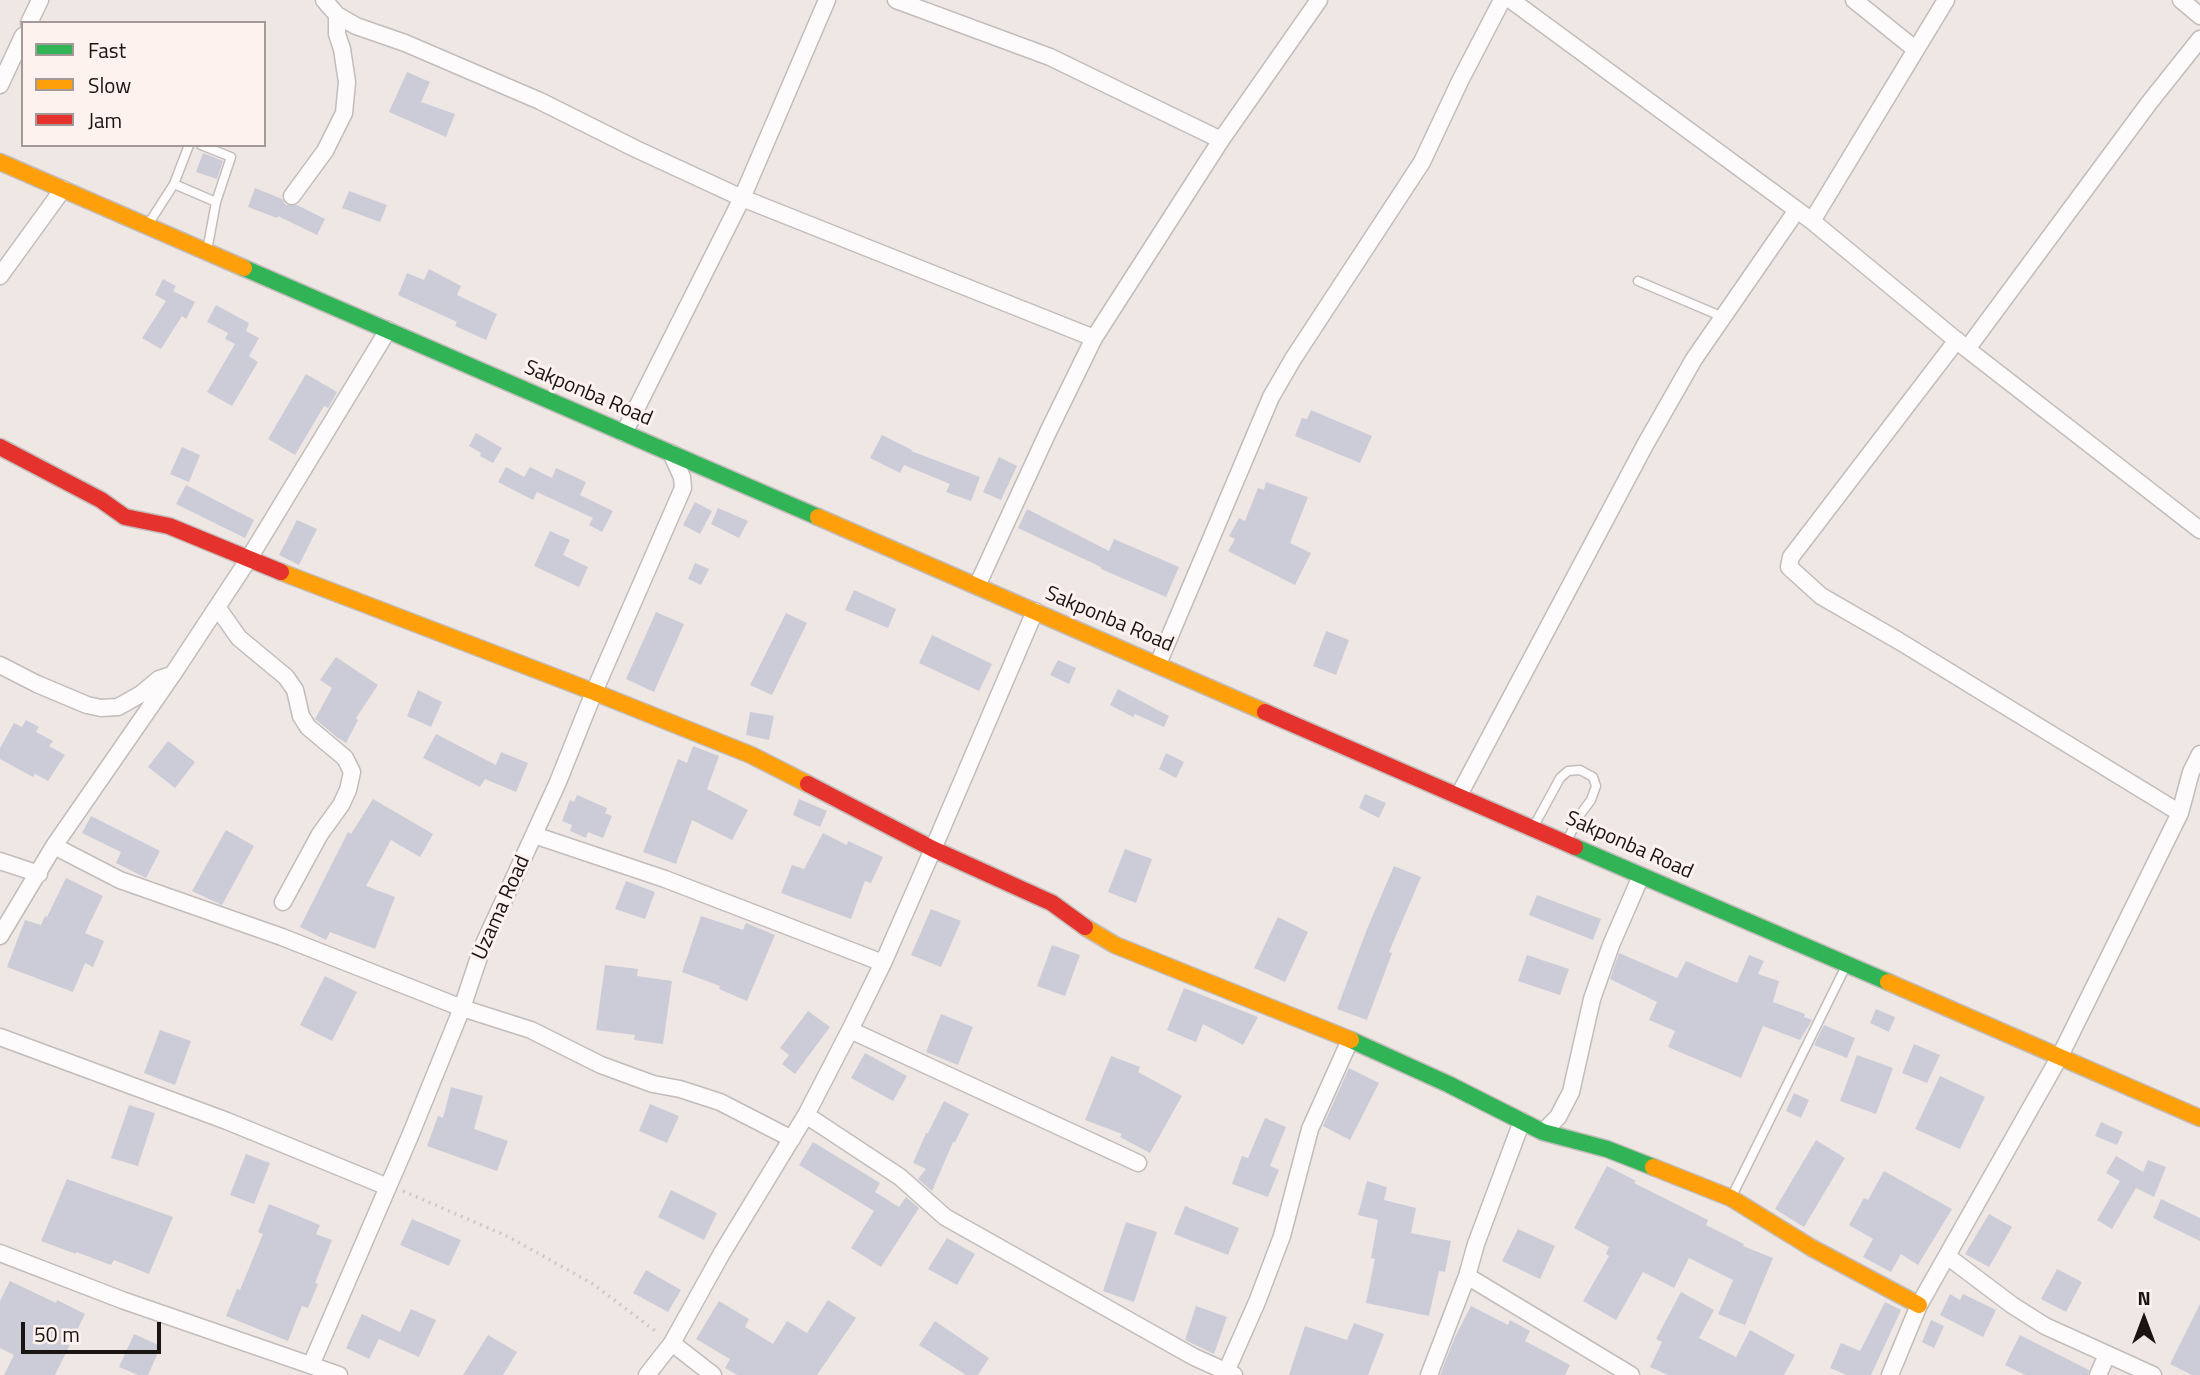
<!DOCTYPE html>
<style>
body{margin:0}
#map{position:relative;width:2200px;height:1375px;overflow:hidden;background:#efe7e4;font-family:"Titillium Web",sans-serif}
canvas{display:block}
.legend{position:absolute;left:21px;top:21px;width:245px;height:126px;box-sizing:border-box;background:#fef2ef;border:2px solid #a39a97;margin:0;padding:9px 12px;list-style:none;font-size:21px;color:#1a1513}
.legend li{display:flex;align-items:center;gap:14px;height:35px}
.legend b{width:35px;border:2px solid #a39a97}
.north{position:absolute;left:2109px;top:1284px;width:70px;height:70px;-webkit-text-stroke:5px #fef2ef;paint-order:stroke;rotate:0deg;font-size:19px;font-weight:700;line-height:28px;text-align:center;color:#1a1513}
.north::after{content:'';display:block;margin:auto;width:24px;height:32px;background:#1a1513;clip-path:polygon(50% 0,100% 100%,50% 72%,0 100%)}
.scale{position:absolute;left:21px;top:1322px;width:140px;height:32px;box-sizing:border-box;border:4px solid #1a1513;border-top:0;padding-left:9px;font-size:21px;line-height:24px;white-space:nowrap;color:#1a1513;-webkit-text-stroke:5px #fef2ef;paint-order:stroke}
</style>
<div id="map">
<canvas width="2200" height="1375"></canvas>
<ul class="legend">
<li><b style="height:9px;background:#30b455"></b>Fast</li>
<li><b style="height:9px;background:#ff9f0a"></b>Slow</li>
<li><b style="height:9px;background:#e5322d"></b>Jam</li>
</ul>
<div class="north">N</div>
<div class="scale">50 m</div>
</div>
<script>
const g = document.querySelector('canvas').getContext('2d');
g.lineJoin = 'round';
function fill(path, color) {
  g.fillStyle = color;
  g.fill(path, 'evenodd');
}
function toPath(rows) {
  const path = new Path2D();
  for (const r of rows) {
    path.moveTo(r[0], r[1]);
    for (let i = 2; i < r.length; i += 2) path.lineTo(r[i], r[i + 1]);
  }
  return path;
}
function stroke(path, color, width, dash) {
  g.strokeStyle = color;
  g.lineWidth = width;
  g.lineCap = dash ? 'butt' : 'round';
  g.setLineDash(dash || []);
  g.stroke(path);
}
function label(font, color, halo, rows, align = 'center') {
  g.font = font + ' "Titillium Web",sans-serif';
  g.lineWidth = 6;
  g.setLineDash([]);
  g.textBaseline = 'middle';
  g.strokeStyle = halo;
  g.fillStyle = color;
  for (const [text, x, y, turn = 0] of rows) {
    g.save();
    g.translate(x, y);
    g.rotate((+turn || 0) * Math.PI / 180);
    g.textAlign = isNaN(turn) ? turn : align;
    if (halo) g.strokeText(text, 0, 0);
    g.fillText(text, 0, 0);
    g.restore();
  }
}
fill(toPath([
 [407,72,430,82,421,102,455,114,446,137,389,112],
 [203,153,223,161,217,179,196,172],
 [255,188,282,199,286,205,297,205,325,219,317,235,278,216,277,218,248,207],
 [349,191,387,205,380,222,342,208],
 [429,269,461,286,457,295,497,314,486,340,455,326,457,322,398,295,407,273,424,280],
 [163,279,176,286,173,291,195,302,186,319,182,316,161,349,142,338,166,301,155,295],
 [216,305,249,323,246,331,259,338,249,356,258,362,232,406,207,392,235,344,225,339,228,333,207,322],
 [306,374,337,392,328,408,324,406,295,455,268,439],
 [1311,410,1372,436,1360,463,1295,436,1302,418,1307,419],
 [476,433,502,448,493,463,480,456,481,453,469,446],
 [882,435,912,450,911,451,980,477,971,501,946,492,950,484,904,465,900,473,870,458],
 [182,447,200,455,189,482,170,474],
 [999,457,1017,466,1001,500,983,492],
 [506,467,524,477,530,467,552,478,556,468,586,482,580,495,613,511,602,532,589,525,593,518,537,492,533,500,498,482],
 [1266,482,1308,497,1290,543,1311,553,1295,585,1228,551,1235,539,1229,536,1239,518,1245,521,1258,488,1264,490],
 [186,485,254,520,245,538,176,504],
 [695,502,712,511,700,534,683,525],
 [718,508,748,521,739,538,711,524],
 [1027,509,1109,551,1114,539,1179,567,1166,597,1101,569,1101,567,1018,528],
 [297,520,317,529,299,565,279,555],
 [550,531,570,540,563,555,588,567,579,587,534,566],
 [695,563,709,569,701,585,688,579],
 [854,590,896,609,888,628,845,610],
 [656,612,684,624,654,692,626,679],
 [786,613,807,623,772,695,750,685],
 [1326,631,1349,640,1336,675,1313,666],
 [932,635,992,664,979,691,919,663],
 [336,657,378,685,356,718,358,720,346,743,338,738,315,719,332,688,320,680],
 [1058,660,1076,668,1069,684,1050,675],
 [1118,689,1169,716,1164,727,1135,714,1133,717,1110,705],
 [418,690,442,702,431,727,407,716],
 [750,712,774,716,769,740,746,735],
 [26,720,39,727,36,732,53,741,49,746,65,755,48,781,35,774,33,777,0,759,0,748,14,723,22,727],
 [436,734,496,765,501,752,528,763,516,792,485,779,480,787,423,758],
 [168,741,195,762,175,788,148,767],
 [693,746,719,756,707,789,748,810,732,840,692,820,676,864,643,852,678,759,687,763],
 [1166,753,1184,762,1176,778,1159,769],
 [1365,794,1386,803,1379,818,1359,808],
 [577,795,607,808,605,813,612,816,603,838,588,832,586,838,570,831,572,825,562,821,570,800,574,802],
 [373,799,433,834,420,857,391,840,366,886,395,897,375,949,330,932,326,940,300,927,348,832,351,834],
 [799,799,827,811,820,827,793,815],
 [91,816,160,851,146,878,116,863,121,852,82,833],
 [226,830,254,846,222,905,192,891],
 [823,833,847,845,848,841,883,857,871,883,865,881,851,919,781,893,792,865,804,869],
 [1125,849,1152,859,1136,903,1108,892],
 [1394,866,1421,877,1389,952,1392,953,1367,1020,1337,1009,1367,929],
 [66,878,103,896,85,933,104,941,93,967,85,963,73,992,7,967,25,920,41,925,45,916,47,917],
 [626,881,655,892,645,919,615,909],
 [1537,895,1601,919,1593,940,1529,915],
 [931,909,961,921,941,967,911,955],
 [701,916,743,930,746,923,775,935,747,1001,719,989,720,986,682,972],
 [1278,917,1308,932,1285,982,1254,968],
 [1052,945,1080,955,1065,996,1037,986],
 [1619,953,1677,978,1686,961,1737,983,1749,955,1764,961,1758,974,1779,981,1773,1002,1805,1014,1804,1017,1812,1020,1800,1040,1763,1026,1741,1078,1668,1047,1675,1031,1649,1020,1657,1002,1610,979],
 [1527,955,1569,969,1560,995,1518,981],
 [605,965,638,969,637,976,672,981,663,1044,634,1040,635,1035,596,1030],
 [325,976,357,992,332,1041,300,1025],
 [1184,988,1258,1017,1243,1045,1203,1024,1196,1042,1167,1030],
 [1876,1009,1895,1017,1889,1032,1870,1023],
 [808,1011,830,1027,795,1074,782,1064,789,1055,780,1048],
 [941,1014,973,1027,958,1065,926,1052],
 [1824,1025,1855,1038,1847,1058,1814,1045],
 [160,1030,191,1041,175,1085,144,1073],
 [1914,1044,1940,1055,1927,1083,1902,1073],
 [865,1053,907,1076,893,1101,851,1078],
 [1857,1055,1893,1068,1876,1114,1840,1101],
 [1111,1056,1140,1067,1138,1072,1182,1096,1150,1153,1120,1137,1122,1134,1085,1120],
 [1349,1068,1379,1083,1350,1140,1323,1126],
 [1940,1076,1985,1097,1960,1149,1915,1129],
 [451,1087,483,1096,474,1129,508,1141,497,1171,427,1146,438,1116,443,1118],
 [1794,1093,1809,1100,1801,1118,1786,1111],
 [944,1101,969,1114,955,1142,953,1142,932,1191,918,1179,926,1169,913,1163,926,1133,928,1133],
 [650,1104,679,1116,667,1143,639,1131],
 [129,1105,155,1113,138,1166,111,1158],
 [1265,1118,1286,1127,1270,1166,1279,1170,1268,1197,1232,1184,1242,1156,1248,1158],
 [2101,1122,2123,1132,2117,1145,2095,1136],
 [1816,1140,1845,1158,1804,1227,1775,1209],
 [813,1142,880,1183,875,1192,899,1207,906,1197,919,1208,881,1267,851,1248,874,1211,799,1165],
 [246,1154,270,1163,254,1204,230,1195],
 [2116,1156,2143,1172,2148,1160,2166,1167,2154,1197,2136,1188,2112,1229,2097,1220,2120,1181,2106,1173],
 [1607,1166,1636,1181,1634,1183,1708,1220,1706,1225,1744,1244,1743,1246,1773,1258,1745,1325,1718,1314,1733,1280,1689,1258,1674,1288,1643,1272,1616,1320,1583,1301,1609,1256,1606,1254,1609,1247,1574,1228],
 [1884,1171,1952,1209,1918,1265,1901,1254,1891,1272,1863,1257,1873,1239,1849,1225,1864,1198,1868,1200],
 [67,1179,173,1217,149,1274,114,1260,111,1265,76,1252,76,1254,41,1241],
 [1367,1181,1387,1187,1384,1200,1416,1208,1411,1233,1451,1241,1445,1272,1439,1271,1429,1316,1366,1303,1375,1259,1371,1258,1378,1220,1358,1215],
 [671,1190,717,1213,704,1240,658,1217],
 [2161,1199,2200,1218,2200,1241,2153,1218],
 [269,1204,320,1225,316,1234,332,1240,315,1283,318,1284,308,1308,302,1306,288,1341,226,1316,237,1289,240,1290,263,1234,258,1232],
 [1185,1206,1239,1228,1228,1255,1174,1234],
 [1989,1214,2012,1227,1989,1267,1965,1254],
 [412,1219,461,1240,449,1266,400,1245],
 [1126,1222,1157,1232,1134,1302,1103,1291],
 [1518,1229,1555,1246,1540,1279,1502,1261],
 [947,1238,975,1254,957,1285,928,1269],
 [2057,1269,2082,1282,2066,1312,2041,1299],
 [646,1270,681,1290,668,1312,633,1293],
 [10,1281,56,1303,57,1300,85,1314,55,1375,4,1375,14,1355,0,1348,0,1301],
 [1681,1292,1714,1310,1699,1338,1736,1357,1750,1330,1795,1355,1784,1375,1668,1375,1650,1367,1662,1342,1656,1339],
 [1950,1294,1960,1300,1963,1294,1996,1310,1983,1337,1940,1315],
 [828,1300,856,1318,817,1375,737,1375,725,1368,730,1359,696,1339,719,1301,749,1319,745,1327,773,1344,787,1321,807,1333],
 [1885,1302,1901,1310,1871,1375,1847,1375,1830,1368,1841,1343,1860,1351],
 [2200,1304,2200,1375,2192,1375,2170,1364],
 [1196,1306,1227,1317,1214,1354,1185,1340],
 [1471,1306,1508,1325,1510,1320,1530,1331,1525,1341,1570,1365,1565,1375,1440,1375,1455,1337],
 [411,1309,436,1320,419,1357,379,1339,369,1359,346,1348,362,1314,400,1332],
 [1931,1320,1944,1326,1934,1348,1922,1342],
 [935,1321,989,1358,978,1375,966,1375,919,1345],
 [1354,1323,1384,1334,1368,1375,1289,1375,1305,1326,1347,1340],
 [134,1334,161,1346,148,1375,138,1375,119,1367],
 [488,1335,517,1352,503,1375,463,1375],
 [2020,1335,2089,1370,2088,1375,2025,1375,2005,1365]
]), '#cbccd8');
const lane = toPath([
 [201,145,231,157,216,202,207,251],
 [174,184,216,202],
 [149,223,174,184,189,145],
 [1638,281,1723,317],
 [1534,826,1560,778,1568,771,1580,770,1593,777,1596,786,1591,800,1579,816,1567,841],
 [1732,1196,1846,966]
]);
const street = toPath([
 [324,0,337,15,356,26,405,43,540,101,636,149,742,198,1094,338],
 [896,0,1050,57,1221,140],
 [1511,0,1812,221,1967,349,2200,530],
 [1854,0,1915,49],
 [2181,0,2200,16],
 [29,23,40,0],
 [0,85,23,36],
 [292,196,325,151,344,113,347,82,342,49,337,34,337,15],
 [1812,221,1946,0],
 [0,276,63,189],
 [1957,340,1791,557,1789,567,1821,596,1899,641,2180,813],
 [1967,349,2149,103,2200,39],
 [624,433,742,198,827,0],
 [977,586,1048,432,1094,338,1221,140,1319,0],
 [217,607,239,638,286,677,295,690,301,716,308,727,345,758,352,772,348,790,341,805,320,834,283,902],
 [1158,664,1271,397,1293,359,1422,162,1460,81,1502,0],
 [0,665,37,684,87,705,101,708,118,707,141,694,159,679,171,675],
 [1459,795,1645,445,1694,359,1797,210],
 [534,835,665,879,883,963],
 [54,846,120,880,282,937,462,1008,531,1030,601,1065,653,1084,680,1089,720,1102,792,1139],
 [0,861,39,874],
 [0,936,54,846,173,674,248,560,388,330],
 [850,1030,1138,1163],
 [0,1037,227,1121,388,1187],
 [806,1115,900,1177,945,1217,1194,1357,1234,1375],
 [1543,1132,1558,1117,1571,1092,1592,999,1611,945,1641,876],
 [0,1253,122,1300,339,1375],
 [1947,1256,2012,1305,2045,1326,2153,1375],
 [1467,1276,1631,1375],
 [672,1343,713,1375],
 [311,1365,410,1136,462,1008,482,948,558,782,594,692,683,488,682,477,671,453],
 [1226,1372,1257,1302,1282,1236,1310,1129,1350,1040],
 [647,1375,672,1343,722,1253,806,1115,850,1030,883,963,933,849,1035,611],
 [1429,1375,1467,1276,1476,1244,1522,1121],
 [1890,1375,1919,1305,2060,1056,2180,813,2191,772,2200,754],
 [2098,1375,2107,1355]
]);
const fast = toPath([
 [244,268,818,517],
 [1575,847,1888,982],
 [1351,1040,1448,1084,1543,1132,1607,1149,1653,1167]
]);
const slow = toPath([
 [0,162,244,268],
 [818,517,1265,712],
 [281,572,594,692,751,755,808,784],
 [1085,927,1115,945,1351,1040],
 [1888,982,2200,1118],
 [1653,1167,1731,1198,1812,1248,1919,1305]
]);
const jam = toPath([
 [0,447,101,500,125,517,169,526,281,572],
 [1265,712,1575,847],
 [808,784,933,849,1052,903,1085,927]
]);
stroke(lane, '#c2bcba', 11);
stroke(street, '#c2bcba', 19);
stroke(fast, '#c2bcba', 19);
stroke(slow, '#c2bcba', 19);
stroke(jam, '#c2bcba', 19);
stroke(toPath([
 [403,1191,509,1237,593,1284,658,1333]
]), '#cdc9c9', 3.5, [2, 5]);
stroke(lane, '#fdfbfb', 8);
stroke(street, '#fdfbfb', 16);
stroke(fast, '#30b455', 16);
stroke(slow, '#ff9f0a', 16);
stroke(jam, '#e5322d', 16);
label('21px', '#1a1513', '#fef2ef', [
 ["Sakponba Road",588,394,23],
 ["Sakponba Road",1109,620,23],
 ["Sakponba Road",1629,846,24],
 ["Uzama Road",502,908,-66]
]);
</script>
